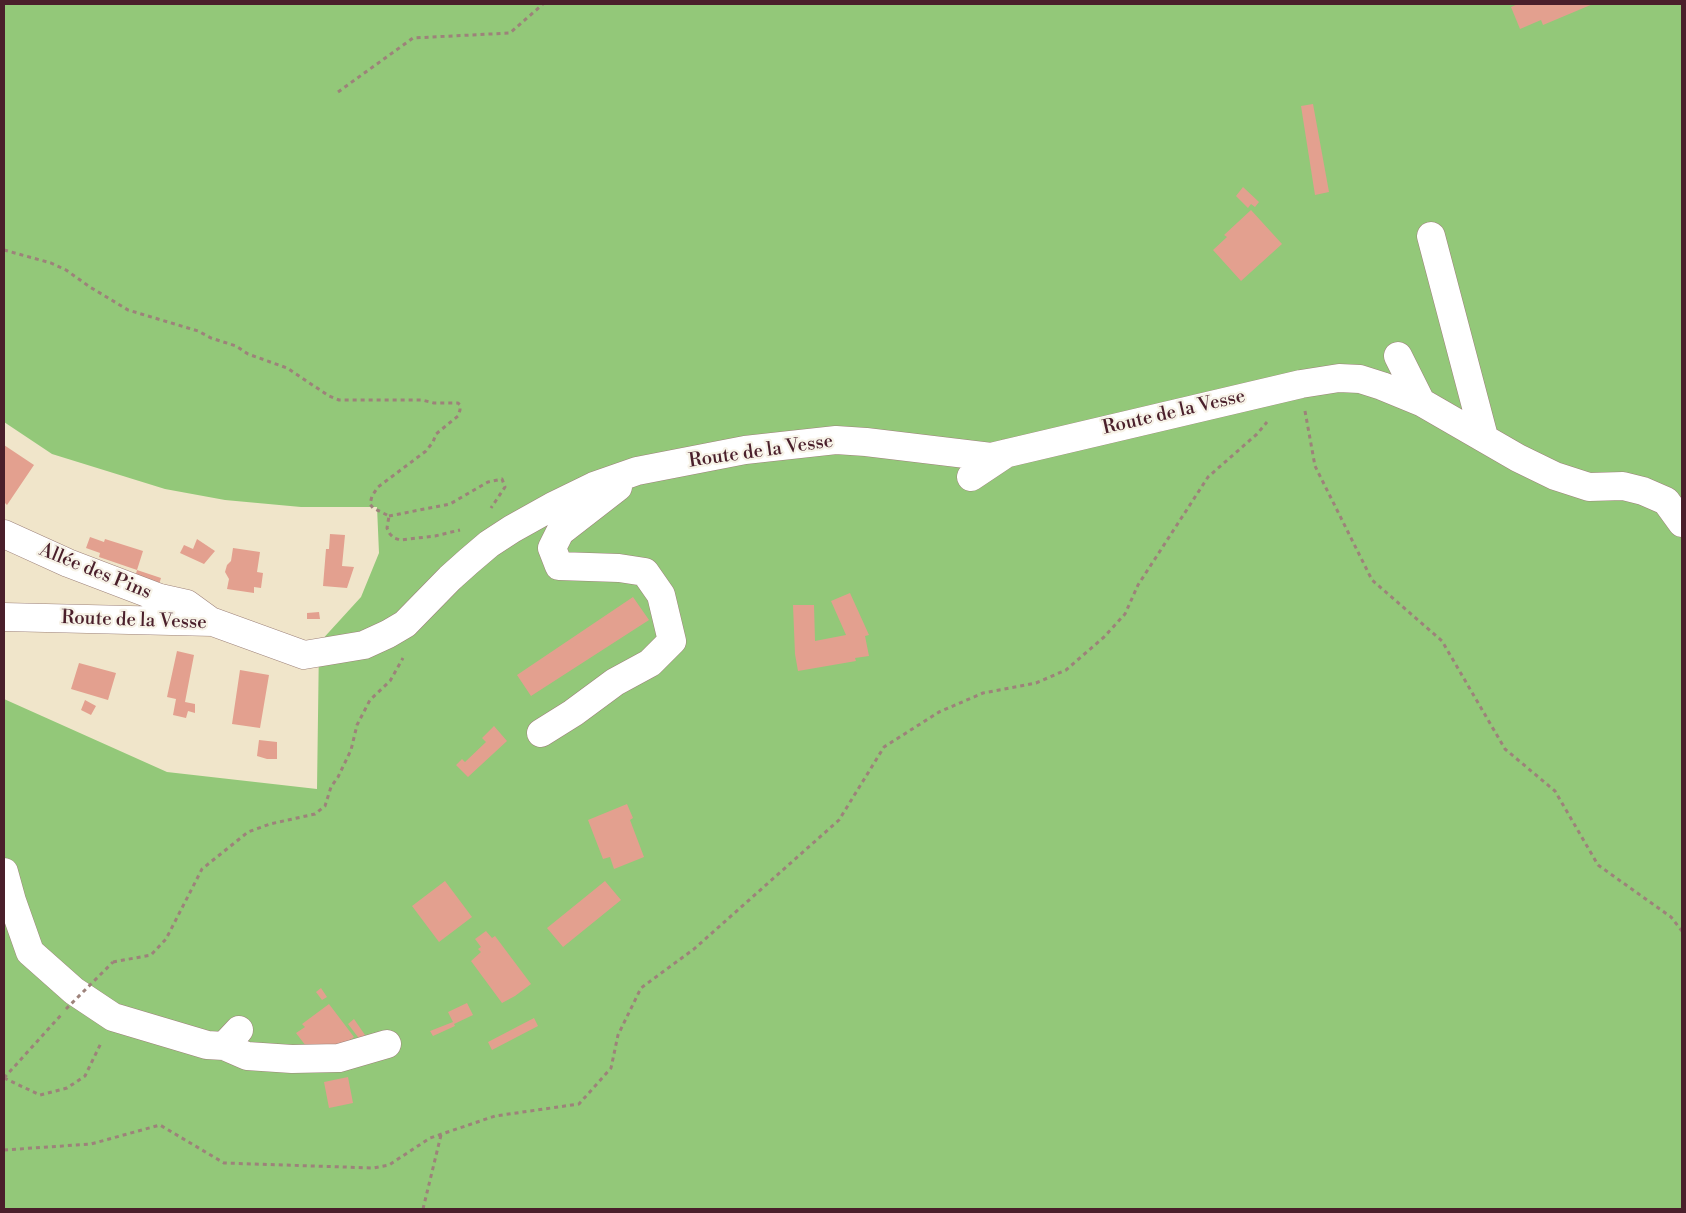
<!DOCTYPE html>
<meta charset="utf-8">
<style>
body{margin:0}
#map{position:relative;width:1686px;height:1213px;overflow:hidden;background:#f0e5ca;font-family:"Libre Bodoni",serif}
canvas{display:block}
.frame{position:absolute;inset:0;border:5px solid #4a1f2b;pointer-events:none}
</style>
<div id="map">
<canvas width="1686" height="1213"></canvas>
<div class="frame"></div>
</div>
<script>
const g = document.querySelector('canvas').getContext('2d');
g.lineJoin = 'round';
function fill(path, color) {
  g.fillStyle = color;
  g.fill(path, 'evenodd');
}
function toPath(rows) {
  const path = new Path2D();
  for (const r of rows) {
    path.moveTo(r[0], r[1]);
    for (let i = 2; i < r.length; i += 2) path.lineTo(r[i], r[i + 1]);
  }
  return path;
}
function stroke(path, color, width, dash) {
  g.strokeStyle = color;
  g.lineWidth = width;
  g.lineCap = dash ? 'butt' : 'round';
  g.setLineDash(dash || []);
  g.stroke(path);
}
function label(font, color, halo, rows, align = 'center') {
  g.font = font + ' "Libre Bodoni",serif';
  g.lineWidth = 4.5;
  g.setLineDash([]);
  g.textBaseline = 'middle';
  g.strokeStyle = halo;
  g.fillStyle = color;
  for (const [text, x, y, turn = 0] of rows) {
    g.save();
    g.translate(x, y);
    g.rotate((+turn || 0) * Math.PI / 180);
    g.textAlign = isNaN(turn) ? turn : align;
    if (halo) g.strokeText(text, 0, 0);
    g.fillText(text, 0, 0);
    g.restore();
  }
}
fill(toPath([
 [4,4,1682,4,1682,1209,4,1209,4,699,167,772,317,789,319,643,361,597,379,553,377,507,301,507,225,500,165,489,52,454,4,422]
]), '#93c879');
fill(toPath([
 [1518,4,1593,4,1543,25,1541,20,1520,29,1511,7],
 [1313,104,1329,192,1315,195,1301,106],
 [1243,187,1259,202,1255,207,1251,204,1248,208,1236,196],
 [1251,210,1282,244,1241,281,1213,250,1227,237,1224,235],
 [4,445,34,465,7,505,4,502],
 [330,534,345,535,342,566,354,567,347,588,323,586,326,549,329,549],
 [90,537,104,542,105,539,143,551,137,570,161,578,156,594,133,586,137,570,99,557,100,553,86,548],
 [197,539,215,551,204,564,180,553,184,545,193,549],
 [233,548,260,552,257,572,263,573,261,588,254,587,254,593,227,589,229,579,225,572,227,565,231,561],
 [850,593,869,635,865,636,869,656,855,658,856,661,798,671,795,654,793,605,814,605,815,641,846,635,831,601],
 [633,597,649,620,531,696,517,675],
 [319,612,320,619,307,619,307,613],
 [177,651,194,655,185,702,195,704,195,713,188,711,186,718,173,715,176,699,167,697],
 [79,663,116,673,108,700,71,689],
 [240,670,269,675,260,728,232,724],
 [85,700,96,706,91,715,81,710],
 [494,726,507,741,468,777,456,765,462,759,465,762,486,742,482,738],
 [259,740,277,742,277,759,267,759,257,756],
 [627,804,633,818,630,820,644,857,614,869,610,857,603,859,588,820],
 [445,881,472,917,439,942,412,906],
 [605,881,621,900,563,947,547,928],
 [486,931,492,938,495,936,531,984,515,996,502,1003,471,961,481,952,478,949,481,947,475,939],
 [321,988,327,997,322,1000,316,992],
 [467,1003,473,1015,454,1024,455,1026,433,1036,430,1031,453,1022,448,1012],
 [329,1004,354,1037,338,1049,309,1050,296,1033,305,1027,302,1024],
 [534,1018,538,1026,492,1050,488,1042],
 [354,1019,365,1035,361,1041,348,1024],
 [348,1077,353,1103,329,1108,324,1082]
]), '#e3a08f');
const minor = toPath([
 [1431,236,1484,437],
 [1398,356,1421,402],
 [971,477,1007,453],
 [4,534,68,563,160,598,187,604,209,620],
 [4,617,213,622,304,655,364,645,388,634,405,624,450,578,469,561,489,544,512,529,555,505,594,486,637,471,745,450,836,440,866,442,991,457,1301,384,1339,378,1360,379,1382,386,1421,402,1518,458,1555,476,1589,487,1623,486,1643,491,1666,501,1682,523],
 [541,733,573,713,615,682,650,663,672,641,661,595,645,572,619,568,559,566,552,548,560,532,618,487],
 [4,872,12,901,30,952,74,991,113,1017,207,1045,224,1046,239,1030],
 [224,1046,247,1056,292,1059,339,1058,387,1044]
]);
stroke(minor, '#9d827a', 29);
stroke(toPath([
 [338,92,413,38,510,33,543,4],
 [4,250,51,263,66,270,90,287,128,310,198,331,211,338,236,346,248,354,287,368,329,396,339,400,422,400,434,403,458,403,460,405,460,410,458,416,436,434,433,442,426,451,378,487,372,496,370,504,373,508,389,516,387,528,390,534,394,538,400,540,435,536,460,530],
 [1305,411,1315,466,1372,580,1442,641,1505,749,1555,791,1598,865,1671,917,1682,931],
 [389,516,450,504,488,482,502,479,505,487,491,508],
 [113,962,151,955,166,939,202,869,248,832,270,824,315,814,325,806,331,787,338,777,351,750,357,725,370,700,390,681,403,658],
 [4,1078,40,1095,67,1088,85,1076,101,1043],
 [4,1078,61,1015],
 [4,1150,91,1144,160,1125,224,1163,373,1168,389,1165,430,1138,495,1116,579,1104,611,1068,618,1035,641,988,694,949,839,820,884,747,939,712,983,693,1036,683,1066,670,1104,637,1125,614,1138,585,1208,477,1257,434,1267,422],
 [423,1209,441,1135]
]), '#9d827a', 3, [4, 4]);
stroke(minor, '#fff', 28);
stroke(toPath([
 [66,1009,113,962]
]), '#9d827a', 3, [4, 4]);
label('19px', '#4a1f2b', '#f7f3e8', [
 ["Route de la Vesse",1174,413,-13],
 ["Route de la Vesse",761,452,-8],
 ["Allée des Pins",95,572,22],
 ["Route de la Vesse",134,621,2]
]);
</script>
